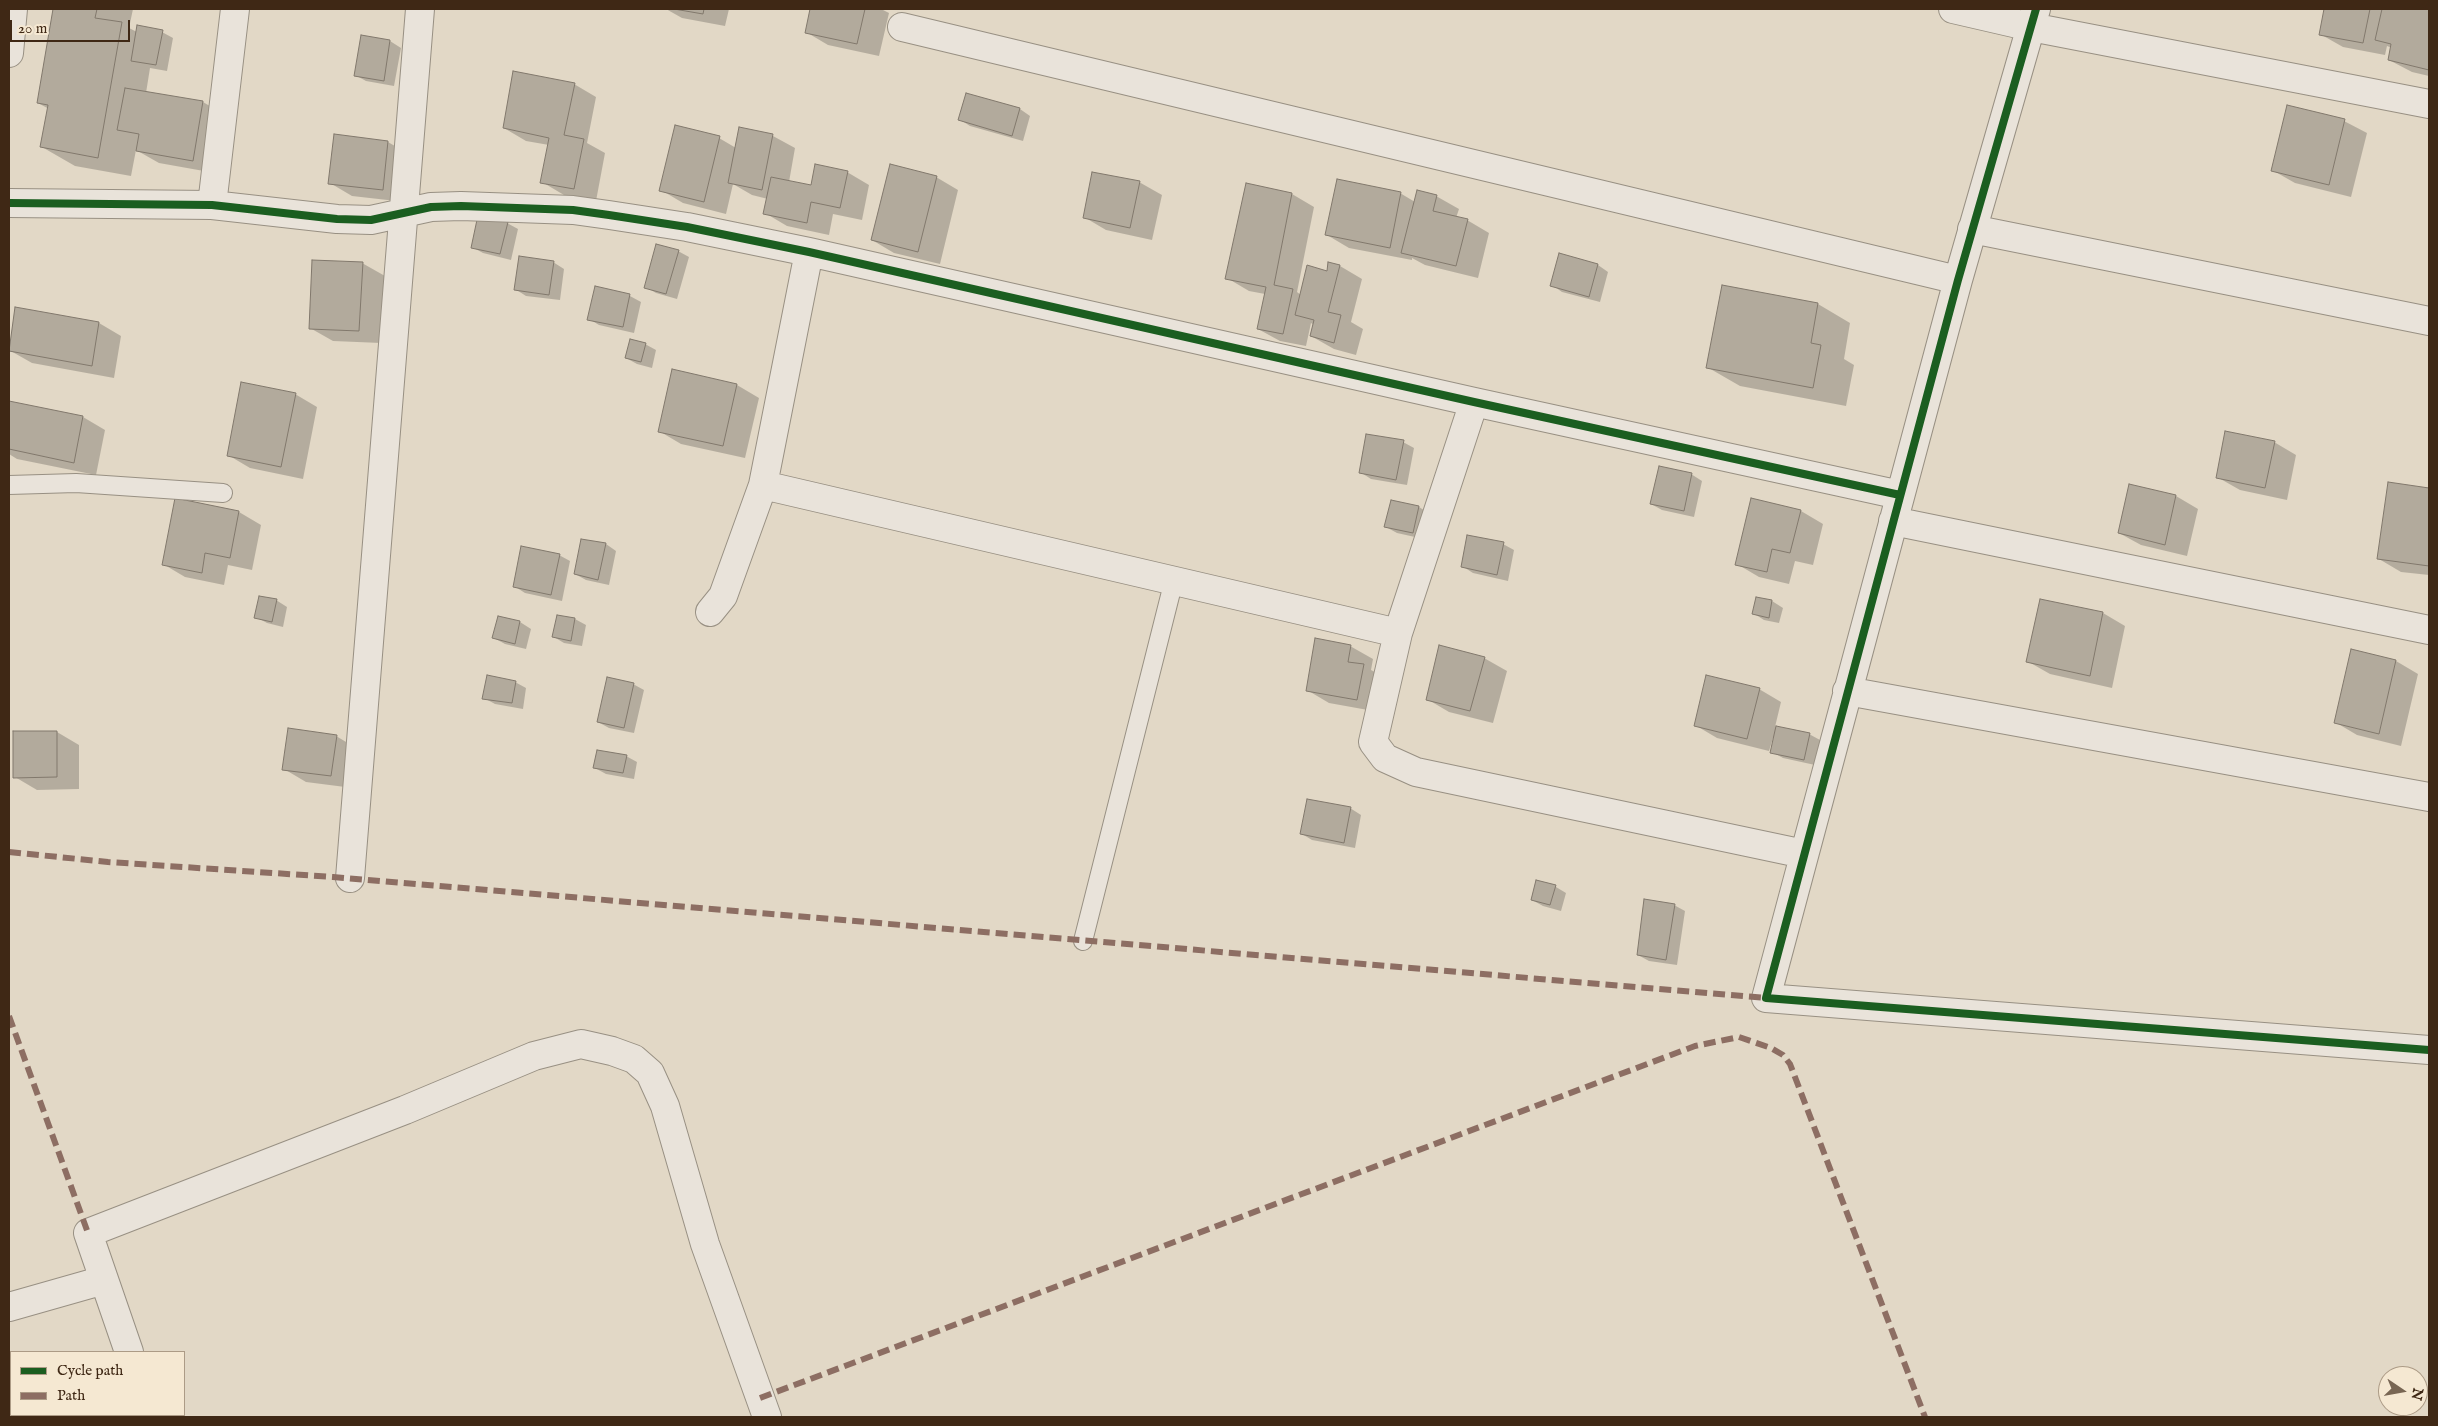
<!DOCTYPE html>
<style>
body{margin:0}
#map{position:relative;width:2438px;height:1426px;overflow:hidden;background:#e2d8c6;font-family:"IM FELL English",serif}
canvas{display:block}
.frame{position:absolute;inset:0;border:10px solid #3f2815;pointer-events:none}
.legend{position:absolute;left:10px;top:1351px;width:175px;height:65px;box-sizing:border-box;background:#f5e8d2;border:1px solid #ac9b86;margin:0;padding:6px 9px;list-style:none;font-size:15px;color:#3f2815}
.legend li{display:flex;align-items:center;gap:10px;height:25px}
.legend b{width:25px;border:1px solid #ac9b86}
.north{position:absolute;left:2378px;top:1366px;width:50px;height:50px;box-sizing:border-box;background:#f5e8d2;border:1px solid #ac9b86;border-radius:50%;rotate:102deg;font-size:14px;font-weight:700;line-height:20px;text-align:center;color:#3f2815}
.north::after{content:'';display:block;margin:auto;width:18px;height:22px;background:#786653;clip-path:polygon(50% 0,100% 100%,50% 72%,0 100%)}
.scale{position:absolute;left:10px;top:20px;width:120px;height:22px;box-sizing:border-box;border:2px solid #3f2815;border-top:0;padding-left:6px;font-size:15px;line-height:18px;white-space:nowrap;color:#3f2815;-webkit-text-stroke:4px #f5e8d2;paint-order:stroke}
</style>
<div id="map">
<canvas width="2438" height="1426"></canvas>
<div class="frame"></div>
<ul class="legend">
<li><b style="height:6px;background:#1b5e20"></b>Cycle path</li>
<li><b style="height:6px;background:#8d6e63"></b>Path</li>
</ul>
<div class="north">N</div>
<div class="scale">20 m</div>
</div>
<script>
const g = document.querySelector('canvas').getContext('2d');
g.lineJoin = 'round';
function fill(path, color) {
  g.fillStyle = color;
  g.fill(path, 'evenodd');
}
function toPath(rows) {
  const path = new Path2D();
  for (const r of rows) {
    path.moveTo(r[0], r[1]);
    for (let i = 2; i < r.length; i += 2) path.lineTo(r[i], r[i + 1]);
  }
  return path;
}
function stroke(path, color, width, dash) {
  g.strokeStyle = color;
  g.lineWidth = width;
  g.lineCap = dash ? 'butt' : 'round';
  g.setLineDash(dash || []);
  g.stroke(path);
}
fill(toPath([
 [55,9,133,9,129,28,137,32,162,32,173,38,167,71,150,68,146,93,203,102,225,115,215,173,159,163,136,150,131,176,75,166,42,147,49,109,38,103],
 [666,9,729,9,725,26,682,18],
 [811,9,881,9,889,13,879,56,828,45,806,32],
 [2325,9,2429,9,2429,76,2412,72,2389,60,2392,48,2387,46,2385,55,2343,47,2320,34],
 [390,41,401,48,394,86,366,81,355,75],
 [574,84,596,97,587,143,605,153,596,201,564,195,542,182,549,145,526,141,504,128],
 [1020,109,1030,116,1023,141,970,126,959,119],
 [2344,121,2367,133,2351,197,2295,183,2272,170],
 [740,129,773,136,795,148,789,182,812,186,847,172,869,185,862,220,833,214,829,235,787,226,765,213,768,199,752,195,733,184,726,214,683,203,661,190,719,138,736,148],
 [335,136,388,142,410,155,405,202,352,196,330,183],
 [936,177,958,190,940,264,894,253,872,240],
 [1139,182,1162,195,1152,240,1106,230,1084,217],
 [1247,184,1292,194,1314,207,1297,292,1301,295,1328,272,1340,266,1362,279,1351,322,1363,329,1356,355,1334,349,1311,336,1314,325,1311,323,1306,346,1280,341,1258,329,1265,294,1249,291,1227,278],
 [1400,193,1415,202,1436,196,1459,209,1456,218,1467,220,1489,233,1478,278,1425,265,1412,258,1412,260,1349,248,1327,235],
 [507,223,518,229,511,260,483,253,472,247],
 [678,251,689,257,677,299,656,293,646,287],
 [553,262,564,269,560,300,526,296,515,289],
 [362,263,385,276,381,343,333,341,310,328],
 [1598,265,1608,272,1600,302,1562,292,1552,285],
 [596,288,630,296,641,302,634,333,599,325,589,319],
 [1818,304,1850,323,1844,359,1854,365,1846,406,1740,386,1707,367],
 [16,308,99,323,121,336,114,378,32,363,9,350],
 [645,344,656,350,652,368,637,364,626,358],
 [672,370,737,385,759,398,745,458,681,444,659,431],
 [295,394,317,407,303,479,250,468,228,455],
 [9,403,83,417,105,430,96,475,17,459,9,454],
 [1403,442,1414,448,1407,485,1371,479,1360,472],
 [2274,442,2296,455,2287,500,2240,490,2217,477],
 [1691,474,1702,481,1694,517,1662,510,1651,504],
 [2389,484,2429,489,2429,575,2401,572,2379,559],
 [2130,485,2176,496,2198,509,2187,556,2141,545,2119,533],
 [176,499,239,512,261,525,252,570,228,565,224,585,185,577,163,564],
 [1392,502,1419,507,1430,514,1424,539,1397,533,1386,527],
 [1801,511,1823,524,1813,565,1795,561,1789,584,1759,577,1737,564],
 [606,544,616,551,609,585,586,580,575,574],
 [1503,544,1514,550,1508,581,1473,573,1462,566],
 [559,555,570,561,562,601,525,593,514,586],
 [1757,598,1772,601,1783,608,1779,623,1764,620,1753,613],
 [276,600,287,607,283,627,267,623,256,617],
 [2041,600,2103,613,2125,626,2112,688,2050,674,2027,661],
 [499,617,520,622,531,629,526,649,505,644,494,638],
 [575,619,586,625,582,646,564,643,554,637],
 [1350,646,1373,659,1371,670,1386,678,1379,712,1329,703,1307,690],
 [2352,651,2396,661,2418,674,2401,746,2357,735,2335,722],
 [1484,658,1507,671,1493,723,1449,712,1427,699],
 [515,682,526,688,523,709,495,704,484,698],
 [633,684,644,690,634,733,609,728,598,722],
 [1759,689,1781,702,1775,727,1809,734,1820,740,1815,765,1783,758,1772,752,1775,738,1773,738,1769,751,1717,738,1695,725],
 [57,732,79,745,79,789,37,790,15,777],
 [336,736,358,749,353,788,306,782,284,769],
 [626,756,637,762,634,779,606,774,595,768],
 [1350,808,1361,815,1355,848,1312,840,1302,834],
 [1537,881,1556,887,1566,893,1561,911,1543,906,1532,900],
 [1674,905,1685,911,1677,965,1649,961,1638,955]
]), '#0003');
const building = toPath([
 [53,9,97,9,95,18,122,22,98,158,40,147,48,105,37,103,53,9],
 [674,9,704,9,703,14,674,9],
 [810,9,865,9,857,44,805,33,810,9],
 [2324,9,2370,9,2363,43,2319,35,2324,9],
 [2382,9,2429,9,2429,70,2388,60,2391,44,2375,40,2382,9],
 [137,25,163,30,156,65,131,61,137,25],
 [361,35,390,40,384,81,354,76,361,35],
 [513,71,575,83,564,135,584,139,574,189,540,183,549,138,503,128,513,71],
 [125,88,203,101,193,161,136,151,139,134,117,130,125,88],
 [966,93,1020,108,1012,136,958,120,966,93],
 [2287,105,2345,119,2329,185,2271,171,2287,105],
 [675,125,720,136,704,202,659,191,675,125],
 [739,127,773,134,762,190,728,183,739,127],
 [334,134,388,141,383,190,328,184,334,134],
 [815,164,848,171,840,208,811,202,807,223,763,214,771,177,811,185,815,164],
 [890,164,937,176,918,252,871,240,890,164],
 [1092,172,1140,181,1130,228,1083,218,1092,172],
 [1337,179,1401,192,1390,248,1325,235,1337,179],
 [1246,183,1292,193,1274,285,1293,289,1283,334,1257,329,1266,287,1225,279,1246,183],
 [1417,190,1437,195,1433,211,1468,219,1456,266,1401,253,1417,190],
 [478,215,508,222,500,254,471,248,478,215],
 [656,244,679,250,666,294,644,288,656,244],
 [1559,253,1598,264,1589,297,1550,286,1559,253],
 [519,256,554,261,549,295,514,290,519,256],
 [312,260,363,262,359,331,309,329,312,260],
 [1328,262,1340,265,1328,312,1341,315,1334,343,1310,336,1314,320,1295,315,1307,265,1327,271,1328,262],
 [1722,285,1818,303,1811,343,1821,345,1813,388,1706,368,1722,285],
 [595,286,630,294,623,327,587,320,595,286],
 [15,307,99,322,92,366,9,351,15,307],
 [630,339,646,343,641,362,625,358,630,339],
 [672,369,737,384,723,446,658,432,672,369],
 [241,382,296,393,281,467,227,456,241,382],
 [9,401,83,416,74,463,9,449,9,401],
 [2225,431,2275,441,2265,488,2216,478,2225,431],
 [1366,434,1404,440,1396,480,1359,473,1366,434],
 [1659,466,1692,473,1684,511,1650,504,1659,466],
 [2388,482,2429,488,2429,566,2377,559,2388,482],
 [2129,484,2176,495,2165,545,2118,533,2129,484],
 [175,498,239,511,230,558,205,553,202,573,162,565,175,498],
 [1751,498,1801,510,1790,553,1772,549,1767,572,1735,565,1751,498],
 [1391,500,1419,506,1413,533,1384,527,1391,500],
 [1467,535,1504,542,1497,575,1461,567,1467,535],
 [581,539,606,543,598,580,574,574,581,539],
 [521,546,560,554,551,595,513,587,521,546],
 [259,596,277,599,272,622,254,618,259,596],
 [1756,597,1772,600,1769,618,1752,614,1756,597],
 [2040,599,2103,612,2090,676,2026,662,2040,599],
 [557,615,575,618,571,641,552,637,557,615],
 [498,616,520,621,515,644,492,638,498,616],
 [1315,638,1351,645,1348,662,1364,664,1357,700,1306,691,1315,638],
 [1439,645,1485,657,1470,711,1426,700,1439,645],
 [2351,649,2396,660,2379,734,2334,723,2351,649],
 [487,675,516,681,512,703,482,699,487,675],
 [1706,675,1760,688,1747,739,1694,726,1706,675],
 [607,677,634,683,624,728,597,722,607,677],
 [1776,726,1810,733,1804,760,1770,753,1776,726],
 [288,728,337,735,331,776,282,770,288,728],
 [13,731,57,731,57,777,13,778,13,731],
 [597,750,627,755,623,773,593,768,597,750],
 [1307,799,1351,807,1344,843,1300,834,1307,799],
 [1536,880,1556,885,1550,905,1531,900,1536,880],
 [1644,899,1675,904,1666,960,1637,955,1644,899]
]);
fill(building, '#b2aa9c');
stroke(building, '#81786c', 1);
const lane = toPath([
 [9,485,76,483,223,493],
 [1083,941,1174,580]
]);
const street = toPath([
 [1953,9,2031,27,2429,104],
 [2036,9,1958,280,1766,998,2429,1050],
 [902,27,1958,280],
 [9,53,13,9],
 [9,203,212,205,337,219,371,220,431,207,461,206,573,210,609,215,687,227,809,252,1474,402,1900,495],
 [212,205,235,9],
 [1972,229,2429,321],
 [809,252,763,485,1398,633],
 [1474,402,1398,633,1373,742,1385,758,1416,772,1804,854],
 [1893,521,2429,630],
 [710,612,723,596,763,485],
 [1847,691,2429,797],
 [350,878,420,9],
 [9,1307,104,1280],
 [129,1352,88,1233,405,1110,534,1056,581,1044,612,1051,634,1059,650,1073,665,1106,705,1244,767,1417],
 [151,1415,152,1417]
]);
stroke(lane, '#989083', 20);
stroke(street, '#989083', 30);
stroke(lane, '#e9e3da', 18);
stroke(street, '#e9e3da', 28);
stroke(toPath([
 [9,852,108,862,333,877,1766,998],
 [9,1016,88,1233],
 [760,1398,1695,1046,1739,1037,1771,1048,1783,1055,1790,1064,1925,1417]
]), '#8d6e63', 6, [12, 6]);
stroke(toPath([
 [2036,9,1958,280,1766,998,2429,1050],
 [9,203,212,205,337,219,371,220,431,207,461,206,573,210,609,215,687,227,809,252,1474,402,1900,495]
]), '#1b5e20', 8);
</script>
